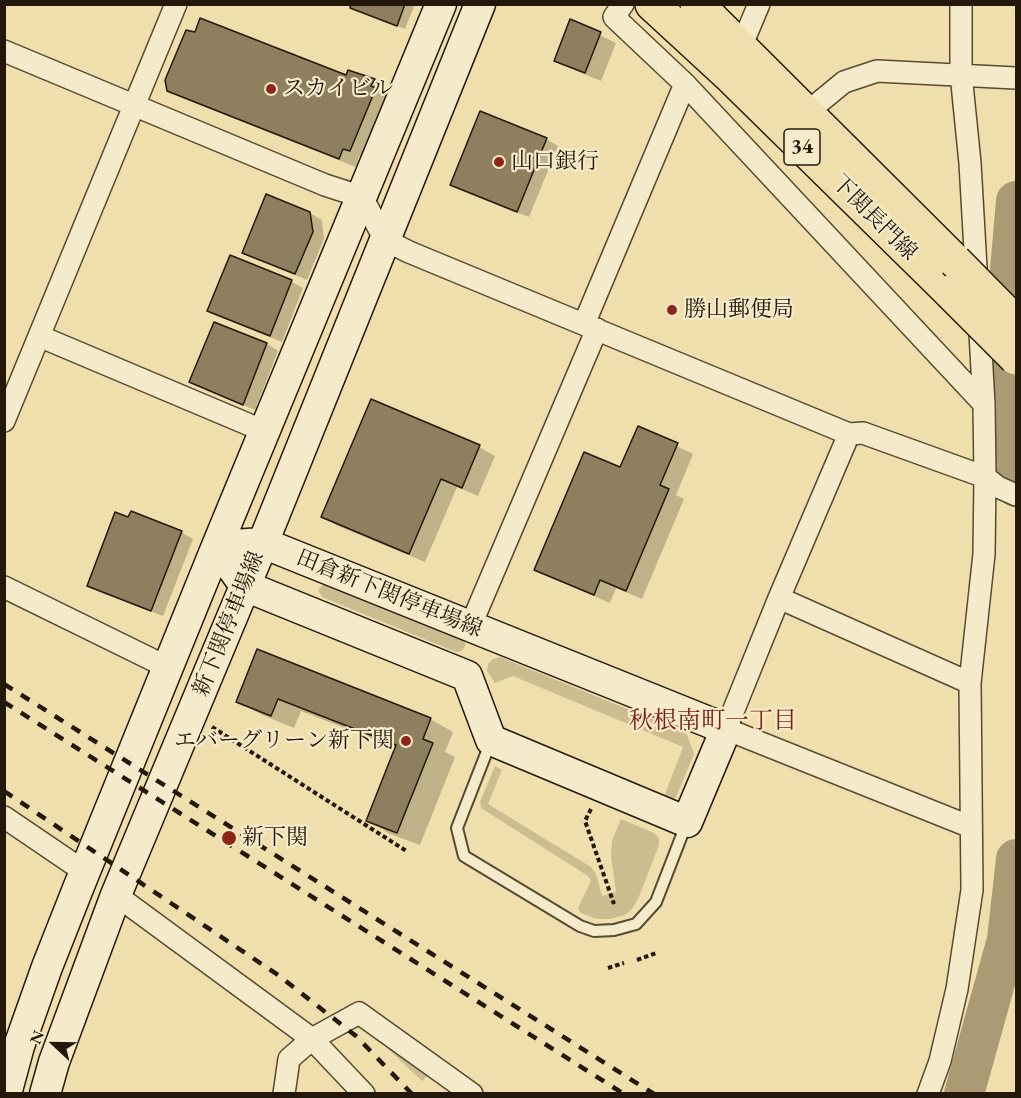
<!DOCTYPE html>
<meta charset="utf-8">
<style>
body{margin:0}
#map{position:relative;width:1021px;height:1098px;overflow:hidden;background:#efdfac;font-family:"EB Garamond",serif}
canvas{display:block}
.frame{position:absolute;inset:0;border:6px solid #24180b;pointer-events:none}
.north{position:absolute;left:24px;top:1014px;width:60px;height:60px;-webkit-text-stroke:4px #f5eac9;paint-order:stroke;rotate:292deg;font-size:16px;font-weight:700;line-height:24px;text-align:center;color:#24180b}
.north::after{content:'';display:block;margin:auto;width:21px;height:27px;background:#24180b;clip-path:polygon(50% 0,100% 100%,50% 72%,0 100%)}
</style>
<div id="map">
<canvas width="1021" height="1098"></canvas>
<div class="frame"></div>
<div class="north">N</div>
</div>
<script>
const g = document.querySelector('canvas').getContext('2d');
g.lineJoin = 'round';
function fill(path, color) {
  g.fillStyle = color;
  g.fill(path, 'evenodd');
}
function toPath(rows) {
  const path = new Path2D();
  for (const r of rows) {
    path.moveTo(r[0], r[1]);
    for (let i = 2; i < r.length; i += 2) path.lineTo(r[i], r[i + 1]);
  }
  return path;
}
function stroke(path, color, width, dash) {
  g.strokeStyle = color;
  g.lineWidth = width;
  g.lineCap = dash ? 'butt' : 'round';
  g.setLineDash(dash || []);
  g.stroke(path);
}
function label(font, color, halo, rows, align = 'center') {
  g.font = font + ' "EB Garamond","Noto Serif JP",serif';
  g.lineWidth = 4.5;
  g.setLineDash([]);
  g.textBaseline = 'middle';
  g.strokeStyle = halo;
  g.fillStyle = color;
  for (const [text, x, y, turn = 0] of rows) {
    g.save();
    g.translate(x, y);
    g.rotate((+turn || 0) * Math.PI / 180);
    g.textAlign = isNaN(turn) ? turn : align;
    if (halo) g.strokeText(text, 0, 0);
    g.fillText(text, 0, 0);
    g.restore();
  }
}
fill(toPath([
 [324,584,463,640,466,644,464,648,461,651,456,652,322,597,318,590],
 [500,657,679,730,687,735,694,754,676,797,671,802,662,802,683,747,513,676,495,683,487,671,488,664,493,659],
 [495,766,502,770,488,804,591,867,596,874,602,896,616,892,611,856,612,841,621,819,654,833,659,838,659,845,638,899,632,909,625,915,610,919,597,919,581,913,578,908,591,881,588,876,481,808,480,802],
 [365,1027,428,1075,422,1081]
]), '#ccbd91');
fill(toPath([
 [353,4,415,4,405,29,360,11],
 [571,21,616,43,601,81,572,69,556,60],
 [347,77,374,81,367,92,370,93,375,82,390,90,387,96,391,99,366,159,359,156,356,167,185,99,169,90],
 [546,139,558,146,529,217,464,191,452,185],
 [310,213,322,220,324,239,307,280,256,259,244,252],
 [230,257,292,282,303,288,282,342,220,317,209,310],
 [215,324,267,344,278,351,255,410,203,388],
 [638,428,693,454,676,495,684,499,642,599,616,588,610,603,552,578,536,569,621,469],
 [479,447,495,456,478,496,457,487,425,562,338,526,323,517],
 [181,532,193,539,163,616,100,592,88,585],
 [258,651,430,719,453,732,445,752,455,757,420,845,390,834,368,820,396,748,301,711,294,728,260,714,238,701]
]), '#0003');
stroke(toPath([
 [1016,201,1010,270,1013,461,1016,487],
 [964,1094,1007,940,1016,859]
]), '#aa9b75', 40);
const building = toPath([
 [351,4,405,4,397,26,350,8,351,4],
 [200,18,346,75,348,70,375,79,371,86,376,88,350,151,343,149,339,159,167,91,165,80,186,30,195,32,200,18],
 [570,19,601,32,585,73,554,61,570,19],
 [480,111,547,138,517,212,450,185,480,111],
 [266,194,310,212,313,232,295,274,242,253,266,194],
 [230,255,292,280,270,336,207,311,230,255],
 [214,322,267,343,243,405,189,382,214,322],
 [371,399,480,445,462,488,441,479,409,554,321,517,371,399],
 [638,426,678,443,660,485,669,489,626,591,600,580,594,595,534,570,584,452,620,467,638,426],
 [131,511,182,531,151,611,87,586,115,512,128,517,131,511],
 [257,649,431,718,423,739,433,743,397,833,366,821,396,745,278,699,271,716,236,702,257,649]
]);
fill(building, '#8e7f5f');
stroke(building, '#24180b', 1.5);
const lane = toPath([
 [491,741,457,828,464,856,580,926,594,931,614,930,636,924,656,902,687,822]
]);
const street = toPath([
 [623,4,614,17,685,84,984,404],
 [961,4,961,74,970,163,977,285],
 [741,47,759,4],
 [4,51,325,185,362,197,385,240,409,252,849,434,863,433,985,477,998,487,1016,495],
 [805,114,844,82,877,71,1016,78],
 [584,324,685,84],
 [39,336,264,431],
 [4,421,176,4],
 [849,434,779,598,726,729,971,827],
 [4,587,167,667],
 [779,598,970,683],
 [470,627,597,329],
 [4,817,85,872],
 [116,895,312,1039,364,1094],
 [284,1094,289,1059,312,1039,359,1013,472,1094],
 [928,1094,940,1061,957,989,972,890,970,683,984,554,985,477,984,404,979,316]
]);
const secondary = toPath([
 [263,543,726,729,687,822,491,740,467,676,245,586,217,546,263,543],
 [6,1094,19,1046,47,967,79,886,217,546,441,4],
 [45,1094,54,1062,116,895,263,543,480,4]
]);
const primary = toPath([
 [652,4,728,74,950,292],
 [697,4,955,261]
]);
stroke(lane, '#574a33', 14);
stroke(street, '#574a33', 24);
stroke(secondary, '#24180b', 33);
stroke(primary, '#24180b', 36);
stroke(toPath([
 [212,727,408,852],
 [591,809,585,821,614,904],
 [637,960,656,953],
 [608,968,624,963]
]), '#24180b', 4, [4.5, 3]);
stroke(lane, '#f5eac9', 10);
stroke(street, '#f5eac9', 21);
stroke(secondary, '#f5eac9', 30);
stroke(primary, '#efdfac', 33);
stroke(toPath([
 [4,684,654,1094],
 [4,702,624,1094],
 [4,791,278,975,356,1036,412,1094]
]), '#24180b', 4.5, [10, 10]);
const primaryBridge = toPath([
 [955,261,1016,323],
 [950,292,1016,358]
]);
stroke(primaryBridge, '#24180b', 36, []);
stroke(primaryBridge, '#efdfac', 33);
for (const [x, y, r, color] of [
 [271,89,6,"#8f2418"],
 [499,162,6,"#8f2418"],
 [672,310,6,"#8f2418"],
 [406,741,6,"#8f2418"],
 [229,838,8,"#8f2418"]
]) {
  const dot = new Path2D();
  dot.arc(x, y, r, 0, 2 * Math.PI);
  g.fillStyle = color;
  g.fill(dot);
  stroke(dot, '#f5eac9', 2);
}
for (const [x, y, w] of [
 [802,147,36]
]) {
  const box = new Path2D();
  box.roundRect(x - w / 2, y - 18, w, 36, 4.5);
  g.fillStyle = '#f5eac9';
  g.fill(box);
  stroke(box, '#24180b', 1.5);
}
label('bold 21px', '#24180b', null, [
 ["34",802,147]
]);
label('22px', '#24180b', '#f5eac9', [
 ["スカイビル",283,89],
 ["山口銀行",511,162],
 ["勝山郵便局",684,310],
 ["エバーグリーン新下関",394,741,"right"],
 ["新下関",242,838]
], 'left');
label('22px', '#24180b', '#f5eac9', [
 ["下関長門線",874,218,45],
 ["田倉新下関停車場線",389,594,22],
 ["新下関停車場線",229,624,-68]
]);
label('24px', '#7a1f14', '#f5eac9', [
 ["秋根南町一丁目",713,721]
]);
</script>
